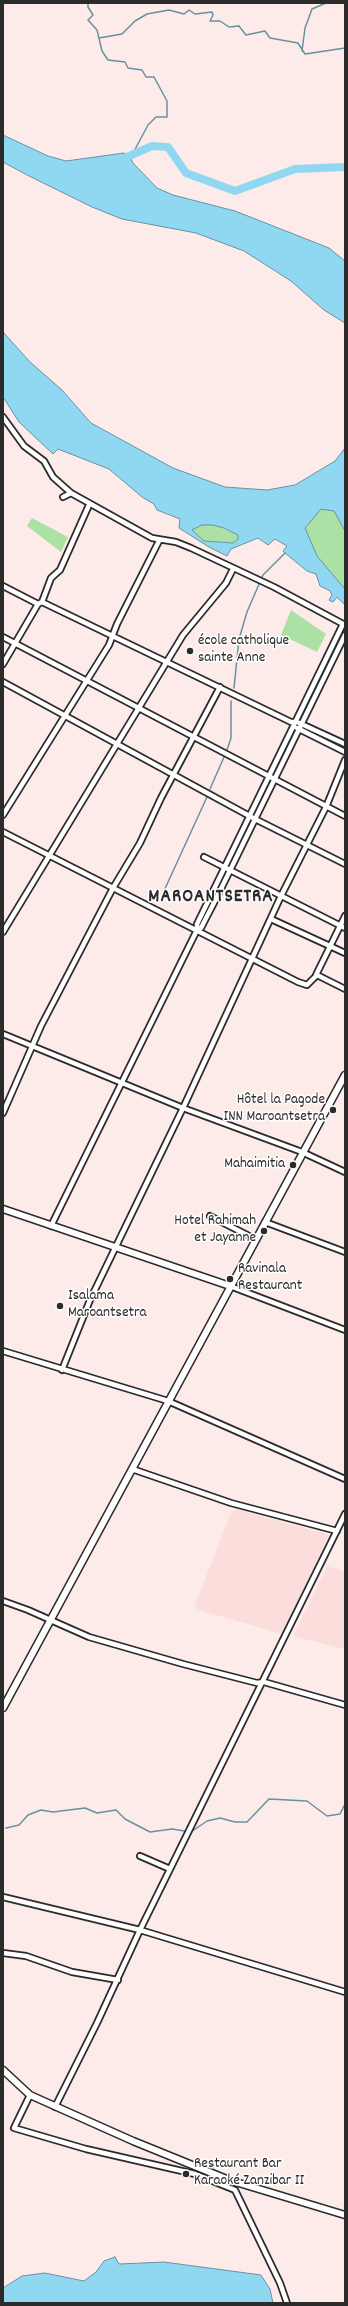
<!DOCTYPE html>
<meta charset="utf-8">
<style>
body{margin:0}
#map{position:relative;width:348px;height:2306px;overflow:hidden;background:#fdebea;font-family:Dekko,sans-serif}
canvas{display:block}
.frame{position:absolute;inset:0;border:4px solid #2b2b2b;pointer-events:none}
</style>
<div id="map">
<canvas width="348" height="2306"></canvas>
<div class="frame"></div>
</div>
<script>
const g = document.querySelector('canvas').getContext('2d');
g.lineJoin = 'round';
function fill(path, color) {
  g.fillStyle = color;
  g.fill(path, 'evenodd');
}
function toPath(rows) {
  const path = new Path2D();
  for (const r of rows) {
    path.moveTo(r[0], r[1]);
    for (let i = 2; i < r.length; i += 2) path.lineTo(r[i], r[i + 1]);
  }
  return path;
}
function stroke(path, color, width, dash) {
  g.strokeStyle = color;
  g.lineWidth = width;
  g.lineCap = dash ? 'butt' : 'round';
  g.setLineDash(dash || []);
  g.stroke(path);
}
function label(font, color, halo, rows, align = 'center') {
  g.font = font + ' Dekko,sans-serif';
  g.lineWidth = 3;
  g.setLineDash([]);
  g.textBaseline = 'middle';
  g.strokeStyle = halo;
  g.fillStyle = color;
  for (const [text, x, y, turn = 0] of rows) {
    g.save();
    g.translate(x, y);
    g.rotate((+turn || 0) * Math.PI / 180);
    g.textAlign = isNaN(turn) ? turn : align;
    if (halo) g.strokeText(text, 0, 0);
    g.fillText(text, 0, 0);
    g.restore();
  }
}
fill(toPath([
 [236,1509,329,1535,282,1634,199,1610,195,1605,231,1513],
 [327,1566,345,1572,345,1649,293,1636]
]), '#fbdddb');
fill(toPath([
 [321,509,334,511,345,531,345,589,317,556,305,528],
 [32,518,68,537,61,552,27,526],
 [202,525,213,525,224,528,238,535,238,539,233,543,204,541,192,530],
 [291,610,326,634,317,652,281,635]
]), '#abe1a4');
const water = toPath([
 [3,135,48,156,66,161,124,153,130,156,133,163,157,188,173,195,235,211,329,248,345,261,345,323,324,310,291,281,244,251,196,233,122,219,92,207,27,175,3,162,3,135],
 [3,332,30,362,62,390,91,423,173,468,225,487,267,490,295,485,335,461,345,448,345,531,334,511,321,509,305,528,317,556,345,589,345,605,337,597,333,602,329,600,332,595,330,591,320,586,316,574,307,571,285,553,283,551,287,546,275,539,268,545,258,538,231,549,227,556,209,547,179,528,180,519,157,510,154,504,142,497,109,469,58,449,53,454,19,422,3,397,3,332],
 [202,525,213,525,224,528,238,535,238,539,233,543,204,541,192,530,202,525],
 [115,2257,119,2264,164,2262,261,2275,270,2289,273,2303,3,2303,3,2288,22,2276,45,2273,84,2281,96,2272,104,2261,115,2257]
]);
fill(water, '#90d7f2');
stroke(water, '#6892a2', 1);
stroke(toPath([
 [88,3,88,7,93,15,88,20,97,30,102,51,108,60,125,62,128,68,142,70,146,77,154,77,167,101,167,117,156,117,148,125,132,155],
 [99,38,122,34,135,21,147,14,169,10,184,14,189,10,195,14,212,12,213,15,210,21,220,21,229,27,239,26,246,35,265,31,270,38,298,43,305,54,345,48],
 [302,51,305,28,312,9,326,3],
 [234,688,239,639,247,612,263,575,285,553],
 [227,750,231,738,231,701],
 [210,789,224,757],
 [163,893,207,797],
 [6,1828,19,1825,28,1815,41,1810,53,1812,85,1808,97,1813,116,1810,125,1819,150,1832,172,1829,191,1832,207,1821,220,1818,235,1822,247,1822,269,1799,307,1801,327,1816,340,1814,345,1804]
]), '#6892a2', 1.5);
stroke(toPath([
 [120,160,152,146,168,147,186,173,235,191,295,169,345,167]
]), '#90d7f2', 8);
const street = toPath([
 [3,417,24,446,44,461,53,477,71,493],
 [63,497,71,493,152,538,176,542,191,548,274,587,345,625],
 [3,586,38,604,42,602,291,722,297,722,345,744],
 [42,602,51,578,60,570,89,505],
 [3,637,345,816],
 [3,664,38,604],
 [3,682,255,819,345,864],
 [297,728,345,752],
 [3,815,109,645,117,624,159,541],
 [3,832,298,982,307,985,317,975,345,989],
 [204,857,345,928],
 [271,919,345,953],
 [197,930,197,924,343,624],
 [3,932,183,635,226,583,233,569],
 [316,975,345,916],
 [3,1034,183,1108,302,1152,345,1172],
 [3,1113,41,1026,113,888,140,843,161,798,220,687],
 [210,1216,255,1239],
 [265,1222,345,1252],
 [51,1226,197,930,201,928,218,895,345,635],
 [230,1286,345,1330],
 [3,1351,168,1401,345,1479],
 [62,1370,90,1300,183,1108,281,896,326,807,345,760],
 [132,1469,231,1503,337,1531],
 [3,1601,28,1610,89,1637,183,1664,257,1683,264,1682,345,1705],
 [140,1856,170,1869],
 [3,1897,140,1930,345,1992],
 [3,1953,26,1956,72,1972,118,1980],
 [30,2095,14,2128,86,2149,195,2174,235,2190,280,2283,287,2303],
 [55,2107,97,2023,140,1930,345,1514]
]);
const secondary = toPath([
 [3,1209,230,1286],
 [3,1708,345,1075],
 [3,2070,30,2095,133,2141,229,2180,345,2215]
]);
stroke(street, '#2b2b2b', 8);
stroke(secondary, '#2b2b2b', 9);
stroke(street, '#fff', 4.5);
stroke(secondary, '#fff', 6);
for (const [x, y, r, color] of [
 [190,651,4,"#2b2b2b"],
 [333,1110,4,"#2b2b2b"],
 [293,1165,4,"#2b2b2b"],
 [264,1231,4,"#2b2b2b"],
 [230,1279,4,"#2b2b2b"],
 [60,1306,4,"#2b2b2b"],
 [186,2174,4,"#2b2b2b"]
]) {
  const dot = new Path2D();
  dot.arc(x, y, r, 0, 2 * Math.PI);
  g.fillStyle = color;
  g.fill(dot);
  stroke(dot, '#fff', 1.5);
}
label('15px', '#2b2b2b', '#fff', [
 ["école catholique",198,642],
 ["sainte Anne",198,659],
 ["Hôtel la Pagode",325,1101,"right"],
 ["INN Maroantsetra",325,1118,"right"],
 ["Mahaimitia",285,1165,"right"],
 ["Hotel Rahimah",256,1222,"right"],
 ["et Jayanne",256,1239,"right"],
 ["Ravinala",238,1270],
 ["Restaurant",238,1287],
 ["Isalama",68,1297],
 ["Maroantsetra",68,1314],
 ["Restaurant Bar",194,2165],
 ["Karaoké Zanzibar II",194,2182]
], 'left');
g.letterSpacing = '1px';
label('bold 19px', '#2b2b2b', '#fff', [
 ["MAROANTSETRA",211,898]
]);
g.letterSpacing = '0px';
</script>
